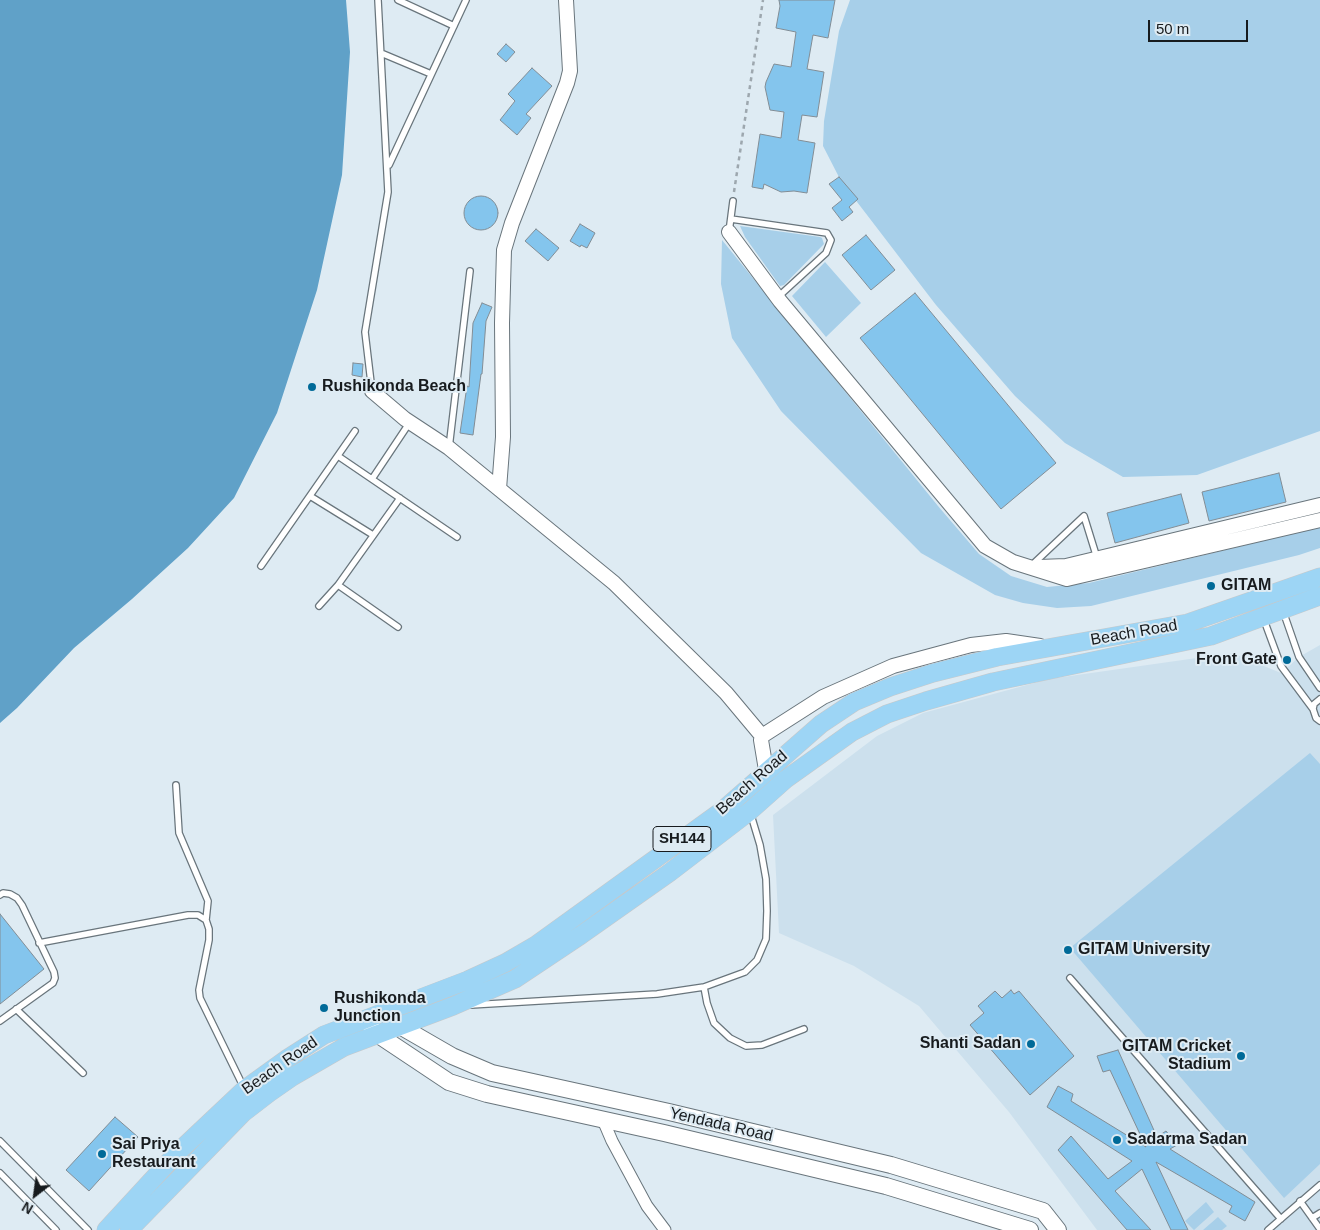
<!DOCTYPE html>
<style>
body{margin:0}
#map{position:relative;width:1320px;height:1230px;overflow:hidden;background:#deebf3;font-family:Arial,sans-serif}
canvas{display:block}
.north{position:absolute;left:10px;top:1170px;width:50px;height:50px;-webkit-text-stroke:4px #deebf3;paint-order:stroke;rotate:210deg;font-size:14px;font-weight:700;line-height:20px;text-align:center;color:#171b1e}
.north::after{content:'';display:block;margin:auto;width:18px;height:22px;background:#171b1e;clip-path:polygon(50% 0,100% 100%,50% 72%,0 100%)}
.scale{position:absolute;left:1148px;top:20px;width:100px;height:22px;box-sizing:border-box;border:2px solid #171b1e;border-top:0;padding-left:6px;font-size:15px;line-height:18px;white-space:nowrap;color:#171b1e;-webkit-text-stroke:4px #deebf3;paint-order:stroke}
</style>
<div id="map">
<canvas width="1320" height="1230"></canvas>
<div class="north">N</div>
<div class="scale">50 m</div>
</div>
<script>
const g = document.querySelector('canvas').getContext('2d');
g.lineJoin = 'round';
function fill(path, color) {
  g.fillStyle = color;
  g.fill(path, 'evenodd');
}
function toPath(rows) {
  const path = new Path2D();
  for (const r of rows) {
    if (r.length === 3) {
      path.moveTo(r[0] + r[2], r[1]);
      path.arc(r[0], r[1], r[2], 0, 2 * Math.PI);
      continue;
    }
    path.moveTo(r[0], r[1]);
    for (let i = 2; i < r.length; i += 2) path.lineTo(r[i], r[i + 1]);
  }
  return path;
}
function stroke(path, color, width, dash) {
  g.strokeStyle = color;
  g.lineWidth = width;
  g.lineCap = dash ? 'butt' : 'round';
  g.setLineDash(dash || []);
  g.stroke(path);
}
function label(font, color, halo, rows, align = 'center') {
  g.font = font + ' Arial,sans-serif';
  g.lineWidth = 4;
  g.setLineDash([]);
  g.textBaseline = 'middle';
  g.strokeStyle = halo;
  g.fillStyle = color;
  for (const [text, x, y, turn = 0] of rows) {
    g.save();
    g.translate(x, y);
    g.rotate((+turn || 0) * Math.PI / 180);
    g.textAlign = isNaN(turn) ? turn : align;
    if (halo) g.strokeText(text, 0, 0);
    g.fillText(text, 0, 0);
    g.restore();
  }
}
fill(toPath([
 [1320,645,1320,1230,1097,1230,1009,1112,919,1006,854,966,779,933,773,815,877,736,923,713,1049,679,1232,653,1281,673,1299,657]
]), '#cce0ed');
fill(toPath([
 [850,0,1320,0,1320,431,1197,475,1123,477,1065,443,1015,396,936,305,841,181,823,146,824,121,839,31],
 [740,226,820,237,822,238,824,244,784,285,780,286,745,237],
 [722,240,938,506,979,554,1011,576,1047,587,1089,583,1320,527,1320,548,1299,555,1091,606,1057,608,1023,603,995,595,921,553,781,411,732,338,721,284],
 [825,262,861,303,826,337,792,296],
 [1310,753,1320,764,1320,1164,1284,1198,1070,948],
 [1206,1202,1214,1212,1194,1230,1185,1221],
 [1218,1217,1227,1226,1222,1230,1203,1230]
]), '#a7cfe9');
fill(toPath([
 [0,0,346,0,350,52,342,175,317,290,277,413,234,498,188,548,132,599,74,648,17,708,0,723]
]), '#60a1c8');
const building = toPath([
 [779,0,835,0,828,38,813,35,807,69,824,72,817,117,802,115,798,140,815,143,807,193,794,191,781,192,764,184,763,189,752,187,760,134,781,138,784,112,770,110,765,87,766,82,774,64,791,67,796,32,776,28,780,6,779,0],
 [506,44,515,52,506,62,497,54,506,44],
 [532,68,552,86,526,114,531,118,517,135,500,120,515,101,508,94,532,68],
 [839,177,858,199,849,207,853,212,842,221,832,208,842,200,829,184,839,177],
 [481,213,17],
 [580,224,595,233,587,248,581,245,580,247,570,241,580,224],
 [536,229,559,248,548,261,525,241,536,229],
 [866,235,895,270,871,290,842,255,866,235],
 [915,293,1056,463,1001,509,860,338,915,293],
 [482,303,492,307,486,321,482,374,481,374,473,435,460,433,467,386,469,387,473,323,482,303],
 [353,363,363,364,362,377,352,375,353,363],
 [1279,473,1286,502,1209,521,1202,492,1279,473],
 [1181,494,1189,523,1115,543,1107,513,1181,494],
 [0,914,44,969,0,1004,0,914],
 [1011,990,1014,994,1019,991,1074,1056,1030,1095,970,1025,984,1013,978,1006,995,991,1002,998,1011,990],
 [1118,1050,1157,1137,1166,1131,1177,1145,1170,1149,1255,1202,1245,1221,1229,1212,1232,1206,1156,1162,1188,1230,1171,1230,1142,1169,1115,1191,1151,1230,1127,1230,1058,1150,1071,1136,1108,1179,1132,1161,1047,1107,1058,1086,1073,1094,1071,1101,1146,1147,1110,1070,1103,1072,1097,1056,1118,1050],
 [115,1117,138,1137,89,1191,66,1170,115,1117]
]);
fill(building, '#84c5ed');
stroke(building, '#828d95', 1);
const service = toPath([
 [398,0,454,26],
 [381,53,431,74],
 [389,165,466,0],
 [731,219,827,233,831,240,826,253,778,297],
 [729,232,733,201],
 [372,391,365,332,388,192,378,0],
 [449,448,470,271],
 [338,456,457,537],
 [372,479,410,422],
 [310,496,373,535],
 [1032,565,1084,516,1097,558],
 [261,566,355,431],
 [338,585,398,627],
 [319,606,338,585,400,498],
 [1283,611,1299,657,1320,688],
 [1264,620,1281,666,1313,709],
 [1320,699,1314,704,1313,709,1316,718,1320,721],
 [176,785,179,833,208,901,206,920],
 [0,895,3,893,10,894,17,898,22,905,54,972,55,978,53,983,0,1021],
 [39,943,188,915,198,915,206,920,209,929,209,940,199,990,200,998,244,1088],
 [1070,978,1281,1219],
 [704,987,707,1003,714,1023,730,1038,746,1046,762,1045,804,1029],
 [471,1005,657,994,704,987,745,972,757,960,766,939,767,911,766,879,760,845,751,815],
 [16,1009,83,1073],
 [0,1141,88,1230],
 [0,1173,56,1230],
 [1300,1201,1320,1229],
 [1312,1218,1320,1213],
 [1268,1230,1320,1185]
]);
const minor = toPath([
 [603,1120,612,1141,647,1206,665,1230]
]);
const tertiary = toPath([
 [729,232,780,301,985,546,1013,562,1067,579,1320,520],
 [372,391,405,419,449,448,614,583,726,693,762,736],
 [499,489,503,437,502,323,504,250,512,223,567,83,570,71,566,0],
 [1039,567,1066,566,1320,505],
 [766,770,761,740,762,736,823,697,893,666,971,645,1006,641,1040,646]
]);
const secondary = toPath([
 [387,1011,400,1026,452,1056,492,1073,669,1112,891,1165,1043,1211,1058,1230],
 [366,1019,377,1034,449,1082,487,1094,664,1133,886,1186,1030,1230]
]);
const primary = toPath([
 [106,1230,176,1154,245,1089,288,1058,324,1035,468,980,505,963,536,945,723,810,821,724,854,702,890,687,933,673,997,657,1188,623,1320,577],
 [129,1230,243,1113,269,1093,292,1077,344,1047,453,1006,515,979,581,935,669,873,750,811,786,779,852,732,887,714,926,701,993,682,1211,636,1320,596]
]);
stroke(service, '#69757c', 8);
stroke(minor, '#69757c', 13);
stroke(tertiary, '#69757c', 16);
stroke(secondary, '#69757c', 18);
stroke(primary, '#c7c8c9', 19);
stroke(toPath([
 [734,192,763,0]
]), '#9da7ae', 2.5, [4, 4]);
stroke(service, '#fff', 5.5);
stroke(minor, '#fff', 11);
stroke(tertiary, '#fff', 14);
stroke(secondary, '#fff', 16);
stroke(primary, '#9dd5f5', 18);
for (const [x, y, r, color] of [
 [312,387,5,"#006a98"],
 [1211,586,5,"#006a98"],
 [1287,660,5,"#006a98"],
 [1068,950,5,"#006a98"],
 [324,1008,5,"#006a98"],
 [1031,1044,5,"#006a98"],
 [1241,1056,5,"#006a98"],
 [1117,1140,5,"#006a98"],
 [102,1154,5,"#006a98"]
]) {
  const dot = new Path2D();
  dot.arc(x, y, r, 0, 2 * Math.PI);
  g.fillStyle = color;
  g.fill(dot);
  stroke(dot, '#deebf3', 2);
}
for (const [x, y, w] of [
 [682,839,58]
]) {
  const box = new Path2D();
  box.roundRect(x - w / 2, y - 12.5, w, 25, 4);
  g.fillStyle = '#deebf3';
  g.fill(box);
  stroke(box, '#171b1e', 1);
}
label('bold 15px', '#171b1e', null, [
 ["SH144",682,839]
]);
label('bold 16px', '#171b1e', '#deebf3', [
 ["Rushikonda Beach",322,387],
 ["GITAM",1221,586],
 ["Front Gate",1277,660,"right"],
 ["GITAM University",1078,950],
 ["Rushikonda",334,999],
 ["Junction",334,1017],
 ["Shanti Sadan",1021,1044,"right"],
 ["GITAM Cricket",1231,1047,"right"],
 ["Stadium",1231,1065,"right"],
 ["Sadarma Sadan",1127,1140],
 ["Sai Priya",112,1145],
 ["Restaurant",112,1163]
], 'left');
label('16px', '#171b1e', '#deebf3', [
 ["Beach Road",1134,633,-10],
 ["Beach Road",752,783,-41],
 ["Beach Road",280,1066,-35],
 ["Yendada Road",721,1125,13]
]);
</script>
